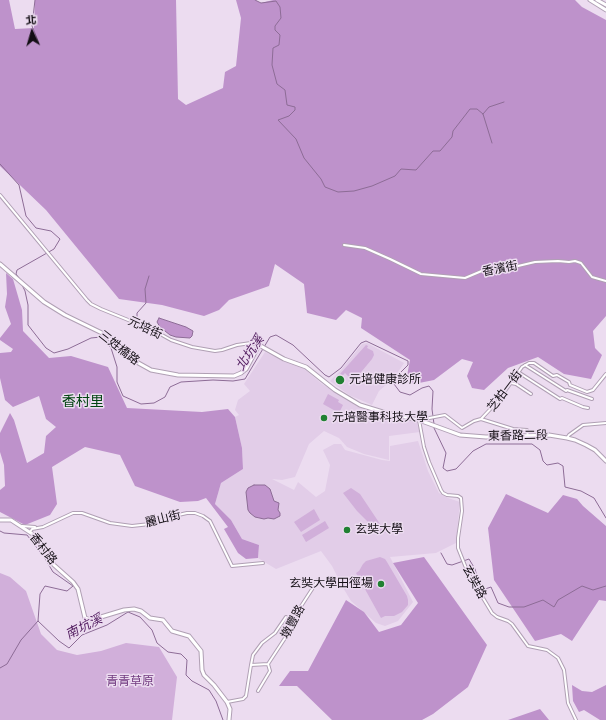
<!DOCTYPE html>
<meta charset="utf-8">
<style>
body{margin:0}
#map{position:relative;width:606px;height:720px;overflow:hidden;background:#ecdcf0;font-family:"IBM Plex Sans","Noto Sans TC",sans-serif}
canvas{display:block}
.north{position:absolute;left:12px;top:12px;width:40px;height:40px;-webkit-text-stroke:3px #ecdcf0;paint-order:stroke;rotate:355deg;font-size:11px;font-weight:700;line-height:16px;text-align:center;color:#130e14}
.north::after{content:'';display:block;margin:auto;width:14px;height:18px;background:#130e14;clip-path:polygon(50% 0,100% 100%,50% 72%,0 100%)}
</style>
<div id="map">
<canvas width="606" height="720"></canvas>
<div class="north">北</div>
</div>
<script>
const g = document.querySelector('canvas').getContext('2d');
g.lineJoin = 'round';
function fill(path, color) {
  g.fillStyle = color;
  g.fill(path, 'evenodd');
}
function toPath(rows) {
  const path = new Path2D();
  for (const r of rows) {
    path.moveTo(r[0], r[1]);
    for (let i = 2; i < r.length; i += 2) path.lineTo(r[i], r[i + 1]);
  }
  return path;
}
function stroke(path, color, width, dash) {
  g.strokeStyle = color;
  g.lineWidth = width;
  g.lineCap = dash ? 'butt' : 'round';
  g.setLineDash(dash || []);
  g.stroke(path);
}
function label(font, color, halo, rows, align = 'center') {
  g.font = font + ' "IBM Plex Sans","Noto Sans TC",sans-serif';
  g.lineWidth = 3;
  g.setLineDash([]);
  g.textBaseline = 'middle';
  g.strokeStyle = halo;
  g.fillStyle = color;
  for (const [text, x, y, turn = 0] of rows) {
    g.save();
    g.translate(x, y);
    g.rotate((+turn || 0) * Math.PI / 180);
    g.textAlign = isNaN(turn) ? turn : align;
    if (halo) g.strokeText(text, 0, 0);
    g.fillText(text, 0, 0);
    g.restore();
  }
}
fill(toPath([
 [367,343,404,363,394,378,379,391,372,405,349,395,330,381,341,370,362,344],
 [265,352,282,360,302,367,322,384,357,405,417,421,420,432,389,436,389,460,364,454,347,447,339,438,324,431,309,444,295,477,282,480,272,479,294,490,298,482,316,497,325,491,330,465,323,450,334,444,341,444,345,450,382,460,390,461,390,446,418,441,428,471,439,493,448,498,460,502,456,543,436,553,390,557,413,602,398,621,385,626,376,623,351,601,342,586,332,566,321,551,276,569,258,558,259,545,242,539,231,520,215,504,221,483,243,469,242,448,235,417,239,415,235,410,238,400,250,391,244,384]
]), '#e2cde8');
fill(toPath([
 [366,345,368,346,367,348,373,351,374,355,372,359,357,377,350,378,345,373,342,376,340,374],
 [328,394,339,400,338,402,343,405,339,413,323,404],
 [351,488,360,494,386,533,377,531,357,511,343,493],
 [314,509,320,520,301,532,294,522],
 [325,521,329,528,306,542,302,535],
 [380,557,385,559,387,562,407,596,408,600,408,605,402,612,394,616,385,616,381,618,356,573,359,571,363,564,366,561],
 [0,573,10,577,26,591,41,634,57,650,77,655,101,651,126,643,159,647,177,677,172,720,0,720]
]), '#d1afda');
fill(toPath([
 [0,0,9,0,15,29,34,28,35,0,176,0,178,99,186,105,223,88,225,72,236,66,241,18,236,0,255,0,261,3,273,0,575,0,582,7,606,20,606,316,593,331,595,348,602,355,591,379,564,374,538,357,508,368,484,390,472,388,467,376,473,362,462,359,434,380,414,384,406,381,410,360,361,328,362,318,346,310,336,320,307,313,304,284,275,264,269,286,229,300,219,310,204,316,162,305,119,299,46,210,0,166],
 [6,273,13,279,22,310,23,331,49,358,71,356,108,367,127,408,202,412,228,409,235,417,242,448,243,469,221,483,215,504,231,520,242,539,259,545,258,558,246,559,238,553,224,529,228,527,206,498,198,501,180,502,135,486,120,455,85,447,52,467,57,504,50,515,25,525,0,512,0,490,5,486,4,465,0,452,0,433,10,413,14,420,27,463,44,453,46,436,56,427,46,419,39,396,13,407,5,400,0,378,0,353,11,352,13,349,0,340,0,338,11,324,5,307,7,294],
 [506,494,548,513,563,495,577,499,583,506,606,526,606,601,599,600,572,641,561,634,535,641,494,580,488,528],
 [424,557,487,645,468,687,433,714,422,720,332,720,297,686,279,686,290,671,308,671,346,600,364,612,379,632,401,625,418,603,393,563],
 [572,685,582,691,592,692,606,685,606,720,600,720,584,710,579,712,573,701],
 [540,709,549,720,508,720]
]), '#be92cb');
const water = toPath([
 [159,318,186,327,193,331,192,336,190,338,176,337,170,335,160,327,157,322,159,318],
 [254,485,265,485,270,489,274,501,279,503,278,510,280,513,280,516,274,519,268,518,264,519,255,517,250,513,248,510,246,492,248,488,254,485]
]);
fill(water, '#c195cd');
stroke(water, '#8d6c96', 1);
stroke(toPath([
 [35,0,32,26,39,43],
 [255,0,261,3,276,1,280,7,281,18,275,26,275,30,280,35,279,45,273,48,272,65,277,84,285,90,287,105,295,107,295,110,289,116,278,120,296,139,304,158,321,179,325,187,338,192,354,191,372,186,395,176,401,169,416,170,433,151,440,151,452,137,453,131,470,109,477,109,483,114,492,143],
 [483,114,489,107,504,102],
 [0,164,19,185,26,216,36,228,51,231,60,239,54,249,17,270,16,274,19,278],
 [21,283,25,291,28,305,28,325,46,348,54,353,68,349,91,338,101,337,111,348,117,367,117,382,123,396,141,404,154,403,165,397,170,387,181,382,213,380,233,381,245,379,270,337,276,335,293,345,325,375,329,377,341,368,361,343,366,341,408,361,408,365,398,375,394,384,400,392,410,395,422,388,429,386,433,391,432,409,434,424],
 [137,322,137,313,146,303,145,289,149,276],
 [434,428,446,453,443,468,447,471,456,469,473,451,486,444,532,444,540,450,543,461,547,465,558,463,563,466,565,487,581,491,594,498,606,518],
 [0,531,4,533,27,535,44,557,53,572,73,586,67,591,45,586,40,594,38,621,59,641,69,648,82,635,107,625,128,612,140,617,152,630,157,643,168,652,181,654,187,660,186,675,192,681,209,690,216,701,223,720],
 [441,553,447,564,452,565,469,559,475,569,478,580,485,589,491,587,498,603,509,607,524,607,543,600,554,607,558,600,582,586,593,590,606,586],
 [0,668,7,664,21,640,38,621]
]), '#8d6c96', 1);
const street = toPath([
 [0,195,87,300,91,304,101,309,153,330,171,340,192,347,215,351,222,350,237,345,251,343,259,345],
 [344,245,365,248,390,259,421,274,465,278,484,270,499,267,518,266,535,262,558,261,569,262,575,261,581,263,592,277,606,281],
 [525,365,566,391,567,390,592,399],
 [518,372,560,399,562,398,583,407,588,408],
 [511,383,516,384,531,394],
 [481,419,497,402,522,367,529,363,534,363,553,376,557,375,569,382,570,385,587,392,593,390,606,374],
 [528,437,527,430,513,429,481,419,474,421,462,428,445,415,419,420,424,447,429,462,441,490,443,493,447,495,458,496,461,498,462,511,458,538,458,548,468,573,492,613,497,617,508,621,512,624,528,646,547,650,558,658,564,670,568,703,576,720],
 [567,438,569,435,583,425,606,423],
 [22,526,35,527],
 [30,532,32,529,43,527,73,513,82,513,110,523,132,526,150,524,174,516,187,513,195,513,203,516,210,521,232,566,263,563],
 [251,665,253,655,262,643,275,633,286,617],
 [258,691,270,671,268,664],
 [227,702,243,699,246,696,251,665,268,664,289,632,296,614,318,580]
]);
const secondary = toPath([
 [590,0,606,10],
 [597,0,606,5],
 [0,264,44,302,65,315,104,334,133,360,151,370,178,375,234,376,241,373,246,369,259,345,284,359,306,367,335,390,360,405,386,413,419,420,460,435,486,437,549,435,567,438,575,440,586,445,595,450,606,461],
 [0,520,11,520,37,537,54,565,73,582,78,589,85,618,91,620,124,610,134,609,141,611,150,618,163,620,172,631,189,636,201,651,202,670,204,675,214,685,227,702,230,709,229,720]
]);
stroke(street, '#b0a0b4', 4);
stroke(secondary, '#b0a0b4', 5);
stroke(street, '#fff', 2);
stroke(secondary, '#fff', 3);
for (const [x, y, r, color] of [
 [340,380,5,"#208032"],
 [324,418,4,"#208032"],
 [347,530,4,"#208032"],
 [381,584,4,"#208032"]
]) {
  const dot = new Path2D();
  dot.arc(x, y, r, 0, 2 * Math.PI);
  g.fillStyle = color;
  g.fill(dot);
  stroke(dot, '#ecdcf0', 1.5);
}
label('12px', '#130e14', '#ecdcf0', [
 ["香濱街",500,269,-11],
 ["元培街",145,328,25],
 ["三姓橋路",119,348,38],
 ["芝柏一街",505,391,-53],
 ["東香路二段",518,436,-1],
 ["麗山街",163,519,-14],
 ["香村路",43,549,52],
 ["玄奘路",474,582,61],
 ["墩豐路",293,622,-62]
]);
label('12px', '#130e14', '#ecdcf0', [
 ["元培健康診所",349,380],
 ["元培醫事科技大學",332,418],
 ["玄奘大學",355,530],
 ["玄奘大學田徑場",373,584,"right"]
], 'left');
label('12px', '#70397f', '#ecdcf0', [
 ["青青草原",130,682]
]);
label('italic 13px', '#501a5e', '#ecdcf0', [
 ["北坑溪",250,353,-56],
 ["南坑溪",84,627,-27]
]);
label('14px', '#034412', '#ecdcf0', [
 ["香村里",83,402]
]);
</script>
